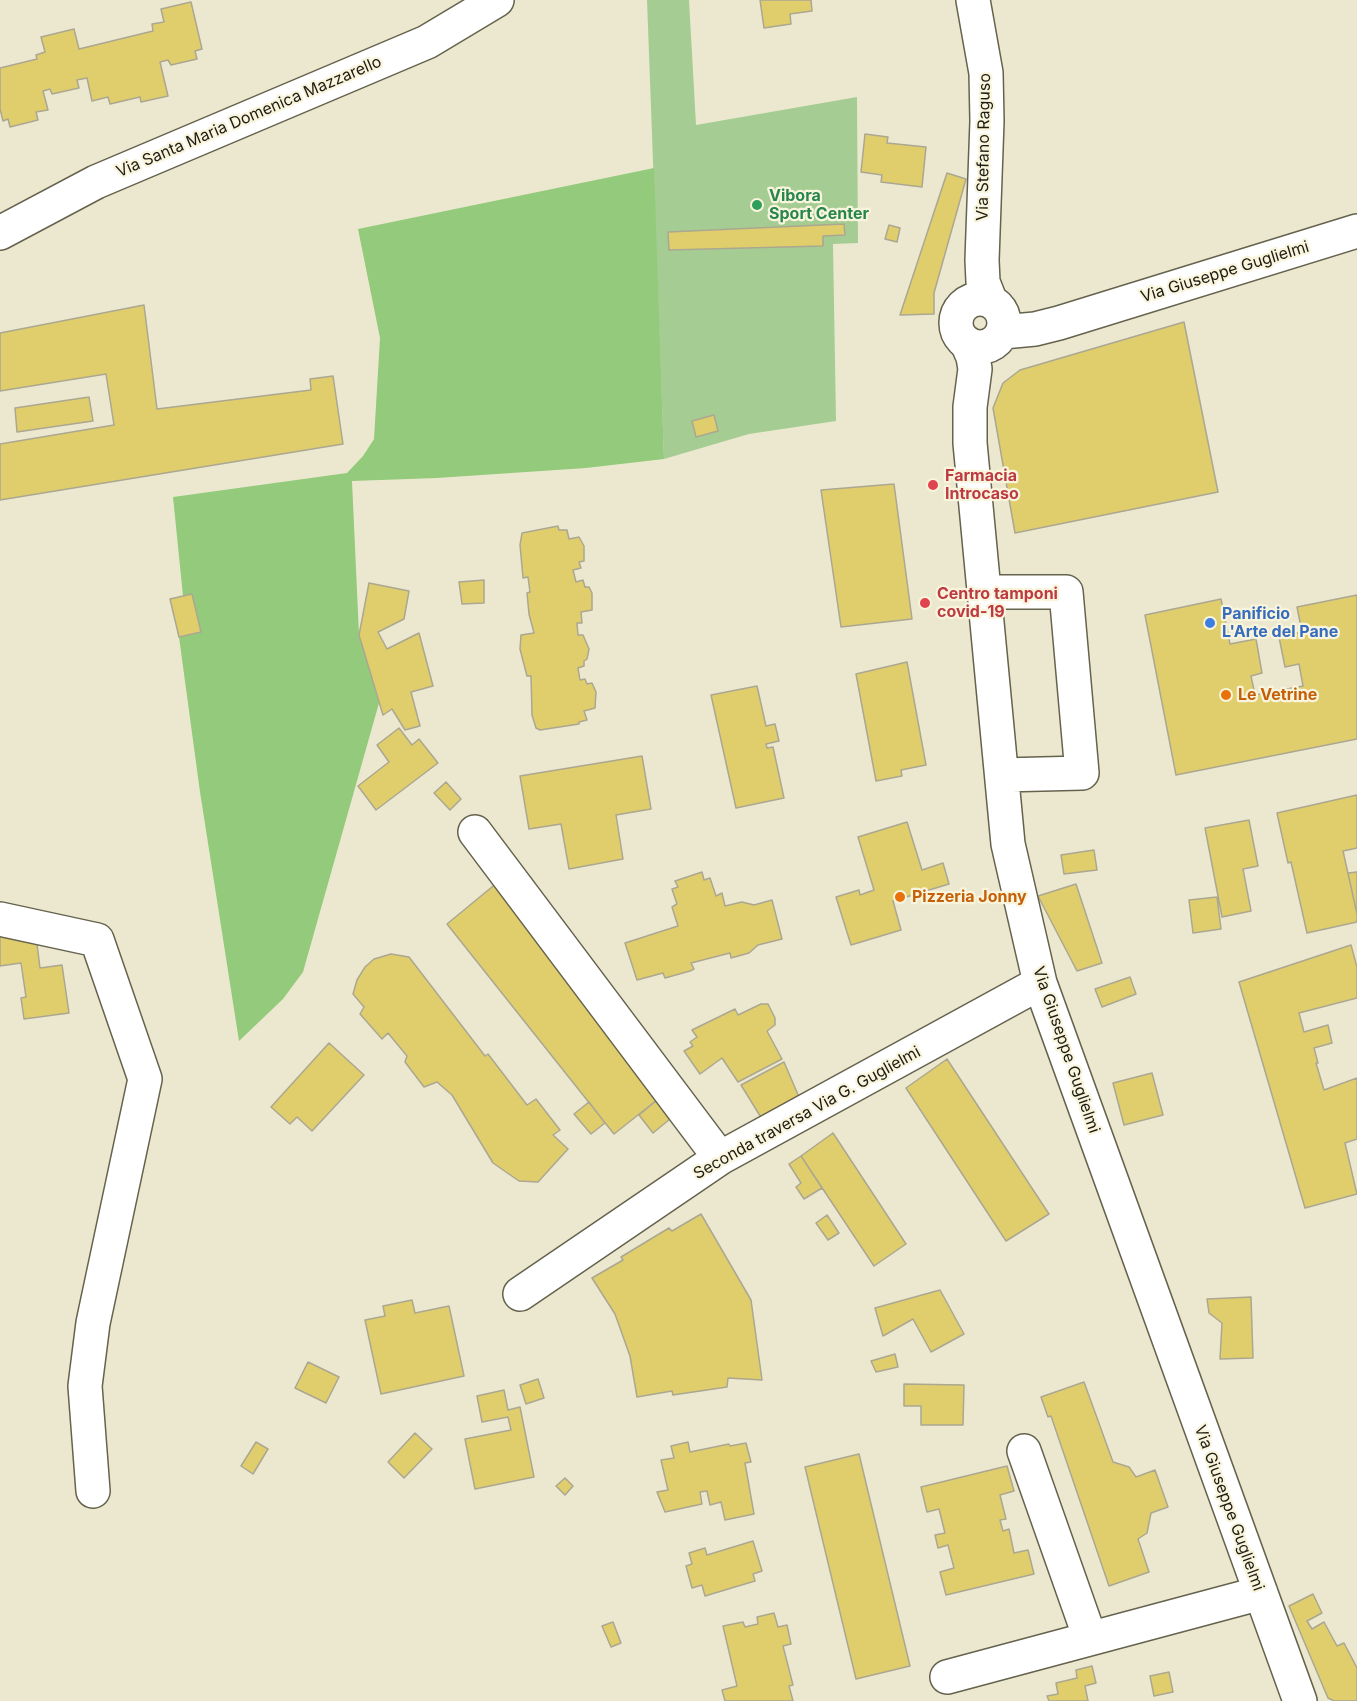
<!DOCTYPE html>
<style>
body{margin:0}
canvas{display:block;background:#ece8d0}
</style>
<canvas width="1357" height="1701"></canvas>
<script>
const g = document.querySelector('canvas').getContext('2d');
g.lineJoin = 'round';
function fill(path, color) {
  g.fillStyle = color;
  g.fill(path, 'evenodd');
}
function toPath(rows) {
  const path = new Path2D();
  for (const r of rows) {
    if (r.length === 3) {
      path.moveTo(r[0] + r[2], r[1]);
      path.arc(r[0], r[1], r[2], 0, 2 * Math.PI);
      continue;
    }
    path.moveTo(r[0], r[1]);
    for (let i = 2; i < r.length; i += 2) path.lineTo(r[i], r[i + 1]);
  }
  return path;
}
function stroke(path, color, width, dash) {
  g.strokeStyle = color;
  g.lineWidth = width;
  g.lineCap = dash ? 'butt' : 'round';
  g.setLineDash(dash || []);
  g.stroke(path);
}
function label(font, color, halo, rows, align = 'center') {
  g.font = font + ' Inter,sans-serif';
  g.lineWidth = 4.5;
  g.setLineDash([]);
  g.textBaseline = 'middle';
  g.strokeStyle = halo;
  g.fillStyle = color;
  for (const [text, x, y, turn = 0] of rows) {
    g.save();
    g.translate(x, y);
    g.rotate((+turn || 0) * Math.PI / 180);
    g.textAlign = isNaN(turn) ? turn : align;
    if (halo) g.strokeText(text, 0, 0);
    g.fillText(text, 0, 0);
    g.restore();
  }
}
fill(toPath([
 [647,0,689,0,696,125,857,97,858,243,833,244,836,421,749,434,664,459]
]), '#a5cd93');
fill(toPath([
 [654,168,664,459,586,468,437,478,352,481,359,635,379,703,303,972,283,999,239,1041,200,792,179,637,170,599,183,596,173,497,347,473,363,456,374,439,380,338,358,229]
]), '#94ca7b');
const building = toPath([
 [760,0,811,0,812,11,790,14,791,24,764,28,760,0],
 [191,2,202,49,195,51,197,59,171,65,168,60,160,62,168,96,141,102,140,97,110,104,108,97,92,101,87,78,77,80,79,88,52,94,50,89,43,91,48,110,36,112,38,120,10,127,8,119,3,121,0,109,0,68,37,59,36,55,45,52,41,37,74,29,79,49,153,31,152,24,164,22,161,9,191,2],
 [865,134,888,137,887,143,926,147,922,187,881,182,882,175,861,172,865,134],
 [947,173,966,179,934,293,934,314,900,315,947,173],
 [844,224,845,235,823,236,823,246,669,250,668,232,844,224],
 [889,225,900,228,897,242,885,239,889,225],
 [144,305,157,409,311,390,310,379,333,376,343,444,0,500,0,444,114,425,106,374,0,391,0,333,144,305],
 [1184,322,1218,492,1015,533,993,408,1003,383,1020,370,1184,322],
 [89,397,93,421,17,432,15,408,89,397],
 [714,415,718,431,696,437,692,421,714,415],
 [894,484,912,619,841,627,821,490,894,484],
 [558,526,559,530,567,530,569,539,579,537,584,546,584,561,579,562,581,568,573,570,576,582,583,580,585,587,589,587,592,593,592,610,581,612,582,623,577,623,578,635,583,635,589,649,587,659,584,661,584,666,578,668,580,680,585,679,587,684,592,683,596,692,595,708,584,711,587,720,579,722,579,724,540,730,536,728,532,715,531,676,527,676,520,649,521,635,534,633,529,614,527,593,530,592,528,577,523,578,520,545,522,533,558,526],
 [484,580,484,603,462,604,459,582,484,580],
 [369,583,409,591,404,619,378,632,387,649,419,633,433,686,411,692,420,726,405,730,392,709,383,715,359,635,369,583],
 [192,594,201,632,179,637,170,599,192,594],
 [1357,595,1357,739,1176,775,1145,615,1221,599,1230,644,1256,639,1262,673,1251,676,1255,695,1303,686,1299,664,1285,667,1279,637,1302,632,1297,607,1357,595],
 [907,662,926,765,901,770,902,776,876,781,856,674,907,662],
 [757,686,766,726,775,724,779,741,766,744,767,748,773,747,784,798,736,808,711,695,757,686],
 [399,728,412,745,419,739,438,763,376,810,358,786,389,762,377,745,399,728],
 [642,756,651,809,616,815,623,859,569,869,561,824,529,829,520,776,642,756],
 [446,782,461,799,450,810,434,793,446,782],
 [1357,795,1357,848,1343,851,1357,914,1357,922,1307,933,1291,862,1288,863,1277,813,1357,795],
 [1249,820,1258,866,1243,869,1251,911,1222,917,1205,828,1249,820],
 [907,822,922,870,943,863,949,884,893,901,901,930,851,945,836,897,859,890,860,895,874,890,858,837,907,822],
 [1094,850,1097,870,1064,874,1061,855,1094,850],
 [702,872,704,880,710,878,716,896,722,893,725,906,742,902,754,905,772,900,782,939,758,945,749,953,731,958,730,953,691,963,694,969,690,971,665,978,663,973,637,980,625,943,678,926,672,907,677,904,672,889,678,887,675,881,702,872],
 [1357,872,1357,914,1348,873,1357,872],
 [498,882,662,1096,614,1134,447,924,498,882],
 [1076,884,1102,963,1077,971,1038,896,1076,884],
 [1217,897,1221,929,1193,933,1189,900,1217,897],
 [0,933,36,936,40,968,62,965,69,1013,24,1019,21,998,26,997,21,963,0,966,0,933],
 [1351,945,1357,967,1357,998,1299,1013,1304,1032,1328,1025,1332,1043,1314,1048,1318,1063,1316,1063,1324,1090,1357,1078,1357,1139,1345,1143,1357,1194,1305,1208,1239,982,1351,945],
 [391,954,409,957,485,1056,488,1054,527,1105,536,1099,560,1130,553,1135,568,1149,538,1182,519,1181,493,1163,452,1095,437,1082,424,1087,405,1062,407,1056,388,1033,382,1039,360,1014,364,1007,353,994,357,980,365,967,374,959,391,954],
 [1130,977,1136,994,1102,1007,1095,989,1130,977],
 [761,1004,768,1004,775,1018,775,1025,767,1031,782,1059,738,1082,722,1058,700,1074,684,1051,693,1046,690,1042,697,1037,692,1030,735,1009,738,1015,761,1004],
 [329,1043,364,1075,312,1131,297,1117,290,1124,271,1107,329,1043],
 [947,1059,1049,1214,1006,1241,906,1088,947,1059],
 [784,1062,799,1097,762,1119,741,1085,784,1062],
 [1152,1073,1163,1115,1124,1125,1113,1083,1152,1073],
 [656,1101,670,1119,653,1133,639,1115,656,1101],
 [589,1102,605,1123,591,1134,574,1114,589,1102],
 [833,1133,906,1244,874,1266,801,1156,833,1133],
 [801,1156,822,1188,804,1199,796,1187,801,1183,789,1164,801,1156],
 [701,1214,751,1300,762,1380,728,1378,727,1387,673,1395,672,1391,637,1397,630,1356,615,1314,592,1278,623,1260,621,1257,669,1228,672,1231,701,1214],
 [827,1215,839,1233,828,1240,816,1223,827,1215],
 [940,1290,964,1334,931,1352,913,1319,883,1336,875,1308,940,1290],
 [1251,1297,1253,1358,1220,1359,1222,1323,1209,1313,1207,1299,1251,1297],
 [412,1300,415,1313,449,1306,464,1376,381,1394,365,1320,385,1316,383,1306,412,1300],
 [895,1354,898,1367,876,1372,871,1361,895,1354],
 [308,1362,339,1377,326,1403,295,1388,308,1362],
 [538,1379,544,1398,526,1404,520,1385,538,1379],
 [1084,1382,1113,1462,1129,1467,1136,1477,1155,1470,1168,1507,1151,1513,1147,1533,1138,1539,1149,1572,1109,1586,1051,1416,1048,1417,1041,1397,1084,1382],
 [904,1384,964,1385,963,1425,921,1425,921,1406,904,1406,904,1384],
 [504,1390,508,1410,520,1407,534,1477,475,1489,465,1439,511,1430,508,1417,482,1422,477,1396,504,1390],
 [415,1433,432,1449,404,1478,388,1462,415,1433],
 [256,1442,268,1449,253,1474,241,1466,256,1442],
 [688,1442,690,1452,729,1444,730,1446,746,1443,751,1462,745,1463,754,1514,725,1520,721,1502,710,1505,707,1491,700,1492,702,1504,665,1512,657,1492,668,1490,661,1460,674,1458,671,1446,688,1442],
 [859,1454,910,1666,856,1679,805,1467,859,1454],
 [1007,1466,1014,1491,1000,1495,1006,1519,1000,1520,1003,1531,1009,1529,1014,1553,1028,1550,1034,1574,946,1595,940,1572,954,1568,948,1545,938,1548,935,1535,945,1533,939,1509,927,1512,921,1487,1007,1466],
 [565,1478,573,1486,565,1495,556,1486,565,1478],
 [753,1541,762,1571,753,1574,755,1581,705,1596,702,1585,692,1588,686,1566,692,1564,689,1553,705,1548,707,1555,753,1541],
 [1313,1594,1322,1613,1307,1621,1312,1629,1324,1622,1337,1646,1344,1643,1357,1668,1357,1701,1334,1701,1328,1698,1289,1606,1313,1594],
 [774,1613,778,1627,787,1625,791,1644,783,1646,793,1685,789,1686,793,1701,725,1701,722,1690,737,1686,723,1626,743,1622,745,1627,758,1624,757,1617,774,1613],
 [613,1622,621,1643,611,1647,602,1626,613,1622],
 [1092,1666,1096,1683,1085,1686,1088,1701,1049,1701,1047,1696,1058,1694,1056,1683,1077,1678,1076,1670,1092,1666],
 [1169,1672,1173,1692,1154,1696,1150,1676,1169,1672]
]);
fill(building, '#e0ce6c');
stroke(building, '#aba791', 1.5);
const minor = toPath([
 [0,233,96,182,427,42,497,0],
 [967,343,973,357,975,369,970,407,970,443,1008,844,1040,983,1300,1701],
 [985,592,1066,592,1082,773,1002,775],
 [475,832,720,1158],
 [0,919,97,940,145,1079,93,1323,85,1386,93,1491],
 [520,1294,720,1158,1040,983],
 [1024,1451,1090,1638],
 [947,1677,1261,1593]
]);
const major = toPath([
 [973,0,986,73,987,121,982,260,983,282,990,300],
 [980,323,24],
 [1003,332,1035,329,1059,323,1357,231]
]);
stroke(minor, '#65624d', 36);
stroke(major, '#65624d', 36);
stroke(minor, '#fff', 33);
stroke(major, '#fff', 33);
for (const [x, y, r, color] of [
 [757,205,6,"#2e9e5b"],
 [933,485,6,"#e0444e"],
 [925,603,6,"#e0444e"],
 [1210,623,6,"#3f7fe0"],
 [1226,695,6,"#e8710a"],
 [900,897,6,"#e8710a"]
]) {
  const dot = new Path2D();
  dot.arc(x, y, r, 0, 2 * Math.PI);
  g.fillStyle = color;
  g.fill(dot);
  stroke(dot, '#f9f5dd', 2);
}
label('16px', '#1d1b13', '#f9f5dd', [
 ["Via Santa Maria Domenica Mazzarello",249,117,-23],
 ["Via Stefano Raguso",984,147,-89],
 ["Via Giuseppe Guglielmi",1225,272,-17],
 ["Via Giuseppe Guglielmi",1066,1050,71],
 ["Seconda traversa Via G. Guglielmi",807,1113,-29],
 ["Via Giuseppe Guglielmi",1229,1508,70]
]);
label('bold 16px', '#27864d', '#f9f5dd', [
 ["Vibora",769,196],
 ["Sport Center",769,214]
], 'left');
label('bold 16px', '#be3a42', '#f9f5dd', [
 ["Farmacia",945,476],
 ["Introcaso",945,494],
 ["Centro tamponi",937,594],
 ["covid-19",937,612]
], 'left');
label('bold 16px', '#366cbe', '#f9f5dd', [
 ["Panificio",1222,614],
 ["L'Arte del Pane",1222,632]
], 'left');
label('bold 16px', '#c56008', '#f9f5dd', [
 ["Le Vetrine",1238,695],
 ["Pizzeria Jonny",912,897]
], 'left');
</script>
